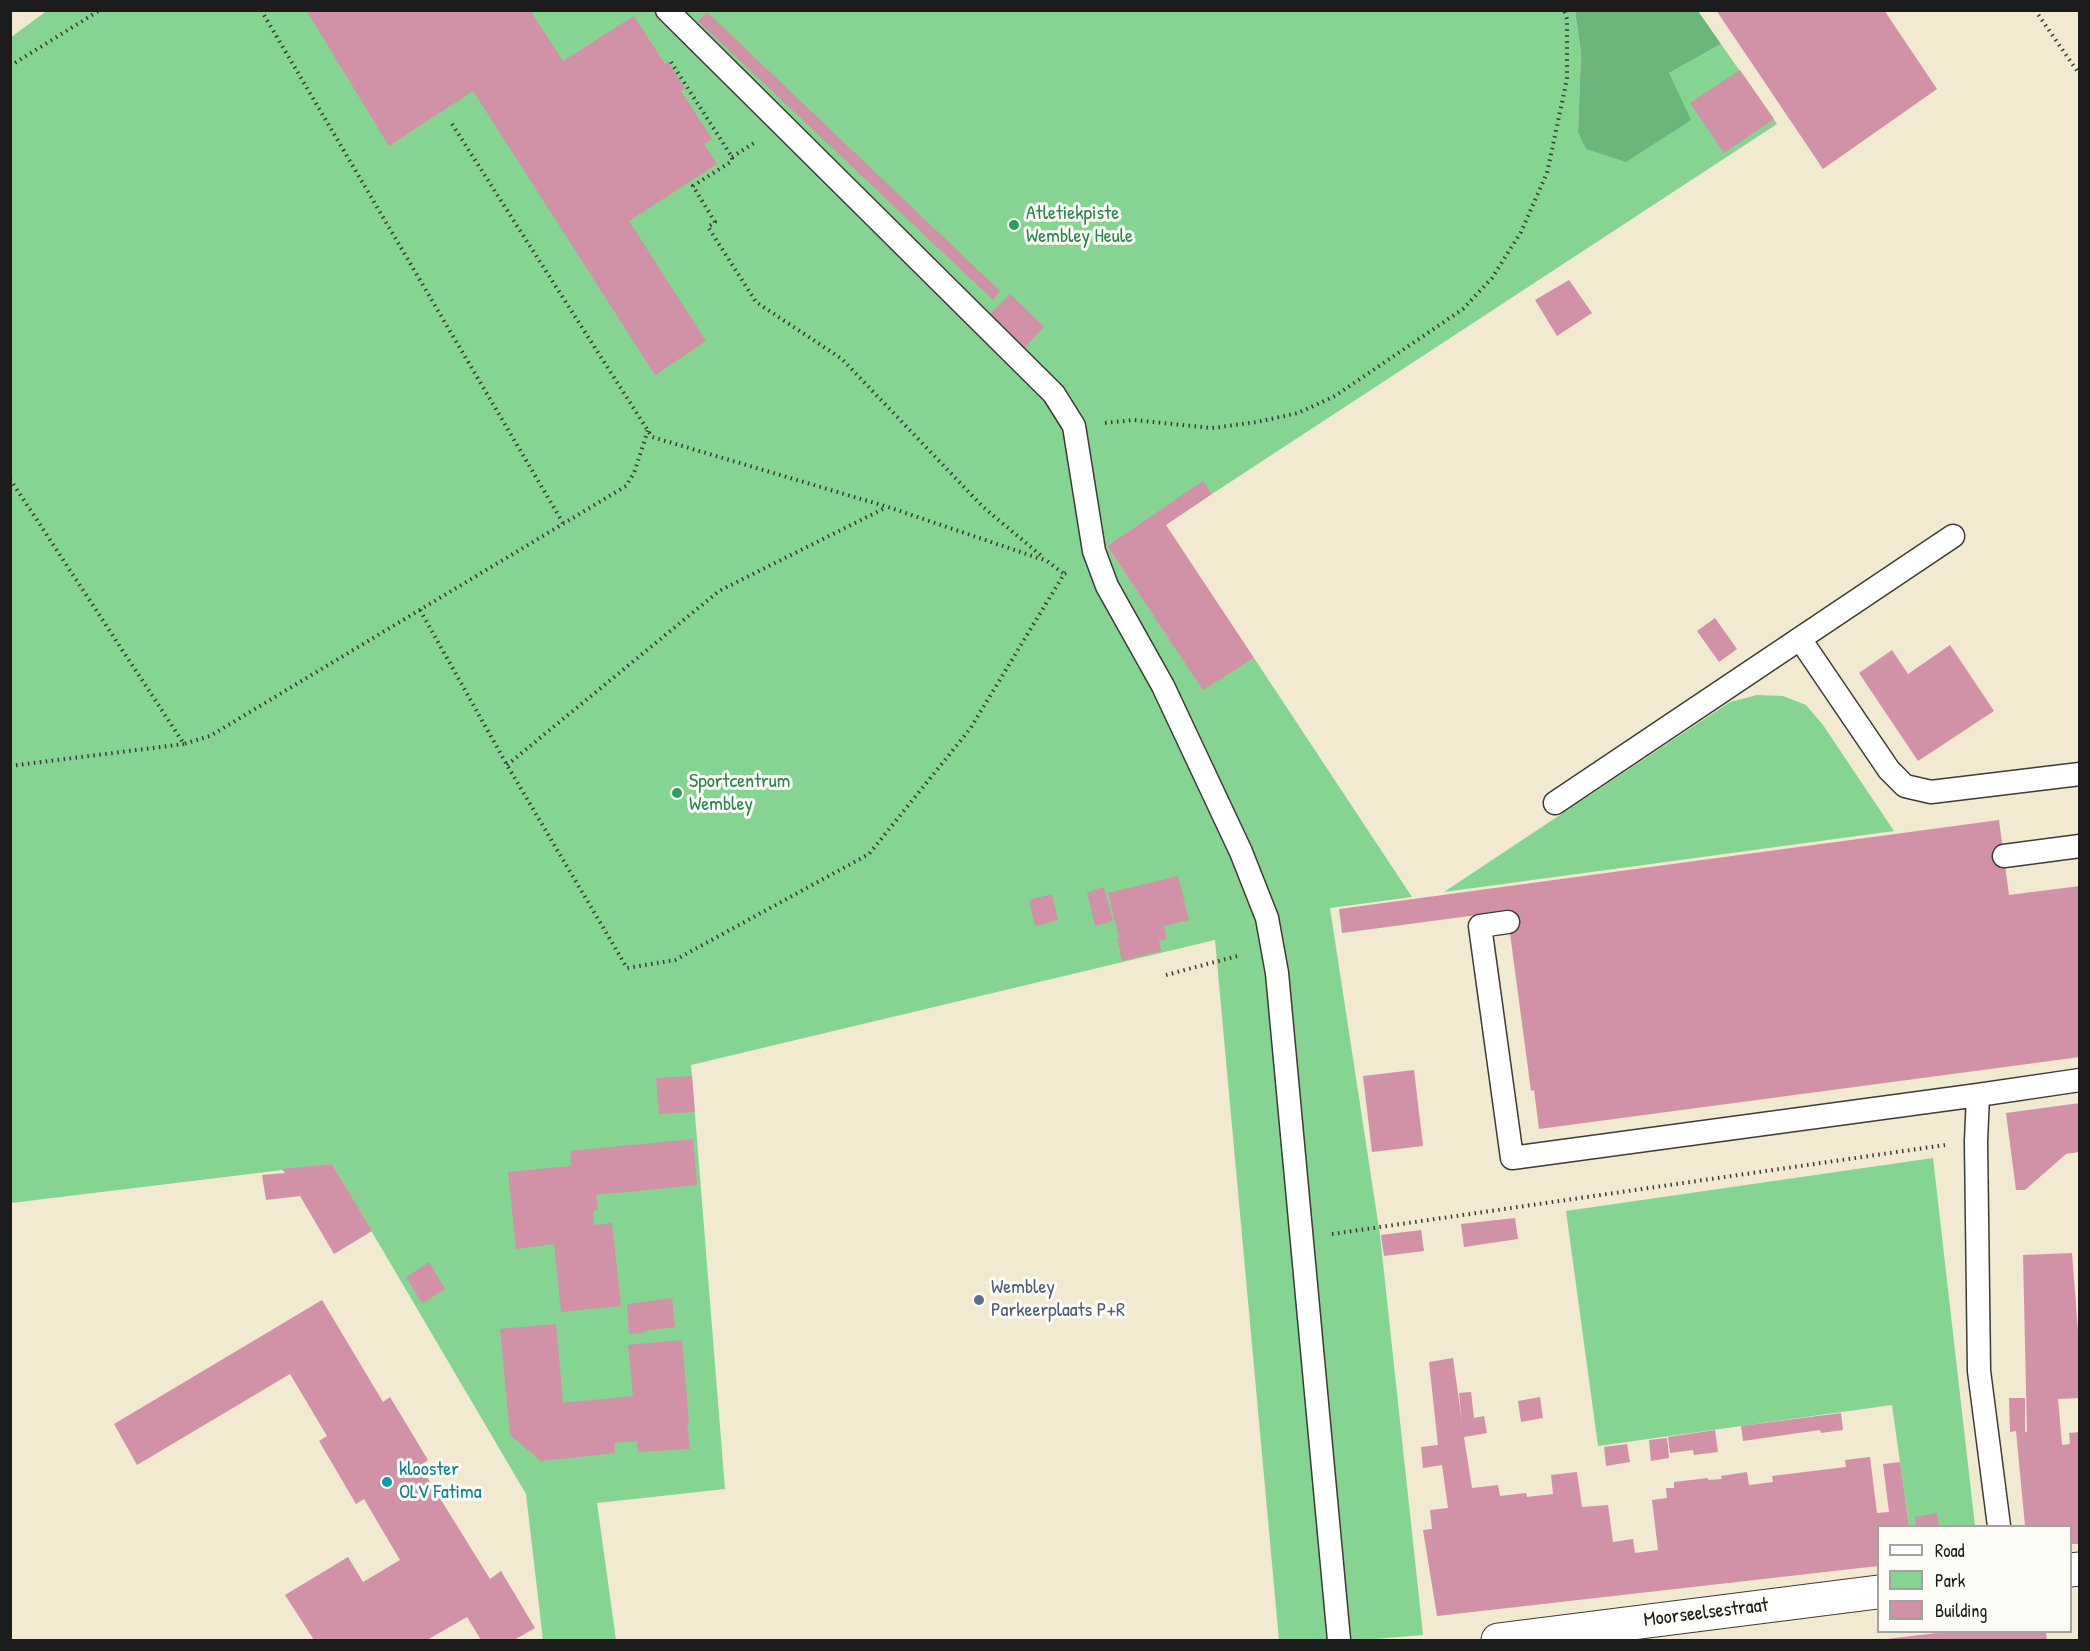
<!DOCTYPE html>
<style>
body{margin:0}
#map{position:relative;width:2090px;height:1651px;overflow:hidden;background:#f1e9d0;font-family:"Patrick Hand",sans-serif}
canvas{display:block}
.frame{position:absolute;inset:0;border:12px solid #1c1c1c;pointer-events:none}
.legend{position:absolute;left:1877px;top:1525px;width:195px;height:108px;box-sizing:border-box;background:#fdfcf7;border:2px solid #a3a29f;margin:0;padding:8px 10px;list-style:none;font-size:18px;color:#1c1c1c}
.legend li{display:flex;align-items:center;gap:12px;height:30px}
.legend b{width:30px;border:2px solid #a3a29f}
</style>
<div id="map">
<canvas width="2090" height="1651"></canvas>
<div class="frame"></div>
<ul class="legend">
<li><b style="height:8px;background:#fff"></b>Road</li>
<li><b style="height:16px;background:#86d492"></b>Park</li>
<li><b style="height:16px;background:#d191a7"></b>Building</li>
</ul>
</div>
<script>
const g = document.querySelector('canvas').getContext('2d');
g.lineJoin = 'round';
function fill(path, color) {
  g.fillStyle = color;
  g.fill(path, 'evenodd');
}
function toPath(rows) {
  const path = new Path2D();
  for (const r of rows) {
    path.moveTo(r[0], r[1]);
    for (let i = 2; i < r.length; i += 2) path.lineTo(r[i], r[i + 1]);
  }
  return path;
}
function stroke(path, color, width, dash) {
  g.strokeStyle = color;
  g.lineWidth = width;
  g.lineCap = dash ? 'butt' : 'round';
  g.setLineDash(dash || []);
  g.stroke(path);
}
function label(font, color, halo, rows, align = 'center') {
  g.font = font + ' "Patrick Hand",sans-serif';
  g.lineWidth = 6;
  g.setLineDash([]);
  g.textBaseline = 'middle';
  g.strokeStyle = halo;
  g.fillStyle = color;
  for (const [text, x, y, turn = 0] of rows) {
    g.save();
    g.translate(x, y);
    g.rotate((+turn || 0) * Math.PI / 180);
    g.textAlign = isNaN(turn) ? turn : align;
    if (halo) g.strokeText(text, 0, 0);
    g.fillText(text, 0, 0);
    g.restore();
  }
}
fill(toPath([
 [48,10,1575,11,1581,53,1578,132,1669,73,1721,44,1777,124,1212,494,1203,482,1107,546,1203,689,1254,658,1412,897,1330,908,1380,1235,1423,1635,1362,1640,1279,1640,1215,940,691,1065,725,1489,597,1503,616,1640,543,1640,526,1494,332,1164,11,1203,10,38],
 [1757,695,1783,696,1806,705,1823,725,1894,831,1444,892,1730,702],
 [1933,1158,1975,1526,1909,1526,1892,1405,1598,1446,1566,1211]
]), '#86d492');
fill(toPath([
 [1575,11,1698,11,1721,44,1669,73,1691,120,1626,162,1586,149,1578,132,1581,53]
]), '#6cb67c');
fill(toPath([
 [306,10,530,10,563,61,634,16,665,64,668,61,685,89,681,91,712,139,704,144,717,164,629,221,706,341,655,375,473,91,389,146],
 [1716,10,1884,10,1937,89,1823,169],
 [707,12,1000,291,993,300,698,21],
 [1740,70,1774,119,1724,153,1690,103],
 [1569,280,1592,313,1557,336,1535,300],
 [1010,294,1044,327,1023,349,988,316],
 [1203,481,1212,494,1166,525,1254,658,1203,690,1107,546],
 [1715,618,1737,649,1719,662,1697,631],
 [1950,645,1994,711,1918,761,1859,673,1892,650,1908,674],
 [1999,820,2009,895,2080,886,2080,1057,1539,1129,1534,1090,1531,1091,1507,911,1342,933,1339,909],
 [1178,876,1189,920,1164,926,1167,939,1159,941,1161,951,1122,961,1117,938,1119,937,1108,893],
 [1104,887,1113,921,1095,926,1087,892],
 [1052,894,1058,920,1035,926,1029,900],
 [1414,1070,1423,1146,1372,1152,1363,1076],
 [692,1076,695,1112,659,1114,656,1078],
 [2080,1103,2080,1152,2066,1154,2025,1190,2016,1190,2006,1113],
 [693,1139,697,1185,596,1195,598,1210,593,1211,594,1225,612,1223,621,1306,561,1312,554,1244,516,1249,508,1172,571,1166,570,1151],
 [332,1164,372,1231,334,1254,300,1196,266,1200,262,1175,285,1173,282,1169],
 [1515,1218,1518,1239,1464,1247,1461,1224],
 [1421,1230,1424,1251,1384,1256,1381,1235],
 [2072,1253,2080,1357,2080,1398,2058,1399,2062,1445,2070,1444,2069,1433,2080,1432,2080,1544,2070,1544,2070,1526,2025,1526,2016,1431,2010,1432,2009,1398,2025,1398,2025,1432,2027,1432,2023,1255],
 [429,1262,445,1289,422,1303,406,1277],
 [672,1298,675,1327,643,1331,643,1333,629,1334,627,1304],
 [322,1300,383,1402,390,1397,428,1460,420,1466,490,1579,501,1571,535,1628,514,1640,481,1640,467,1617,427,1640,314,1640,285,1595,348,1557,363,1582,400,1560,364,1499,356,1504,319,1441,327,1436,290,1374,137,1465,114,1424],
 [556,1324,563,1403,633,1396,628,1345,682,1340,689,1422,687,1422,690,1449,638,1452,637,1441,614,1443,615,1453,541,1461,510,1435,500,1329],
 [1453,1358,1462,1422,1459,1393,1471,1392,1474,1418,1484,1416,1487,1433,1464,1437,1472,1488,1498,1485,1500,1496,1526,1493,1527,1497,1553,1494,1551,1475,1577,1472,1582,1507,1608,1505,1613,1542,1633,1539,1635,1553,1658,1550,1652,1500,1667,1498,1666,1488,1674,1488,1674,1482,1708,1478,1708,1480,1722,1479,1721,1476,1747,1472,1749,1485,1773,1482,1772,1476,1846,1467,1845,1460,1870,1457,1877,1513,1889,1512,1883,1464,1900,1462,1909,1526,1878,1526,1878,1566,1437,1616,1423,1530,1432,1529,1430,1510,1448,1508,1442,1465,1423,1468,1421,1447,1438,1445,1429,1362],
 [1540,1397,1543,1418,1521,1422,1518,1401],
 [1841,1413,1843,1430,1821,1433,1820,1430,1743,1441,1741,1426],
 [1715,1430,1718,1452,1694,1455,1693,1450,1670,1453,1668,1437],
 [1667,1438,1669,1458,1651,1461,1649,1440],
 [1627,1444,1630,1462,1606,1466,1604,1447],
 [1937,1513,1939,1526,1916,1526,1915,1517],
 [1946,1632,2046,1632,2047,1640,1877,1640]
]), '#d191a7');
const service = toPath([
 [667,10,1054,394,1074,426,1094,551,1107,586,1163,686,1241,852,1267,918,1277,973,1339,1640],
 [1800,639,1889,770,1905,786,1931,792,2080,774],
 [1555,803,1953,536],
 [2004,856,2080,846],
 [1508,922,1480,926,1512,1158,1978,1095,2080,1080],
 [1978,1095,1976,1141,1979,1371,1999,1526]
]);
const minor = toPath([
 [2070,1570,2080,1569],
 [1498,1640,1878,1592]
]);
stroke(service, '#3c3b37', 25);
stroke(minor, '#3c3b37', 35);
stroke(toPath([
 [261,10,563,523],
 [2035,10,2080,75],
 [671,62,732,157,732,161,693,186,715,222,708,227,756,302,842,359,983,507,1044,558],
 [10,66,100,10],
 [452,124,652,437,888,507,1047,561,1064,574],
 [732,157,757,141],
 [1105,423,1134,420,1212,428,1257,422,1298,413,1335,396,1463,309,1492,278,1521,232,1547,173,1567,79,1567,19,1564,10],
 [10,479,184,744,210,736,626,486,634,473,648,430],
 [420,610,507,765,627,968,675,960,869,854,970,729,1064,574,1069,572],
 [507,765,719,591,887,507],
 [10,766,184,744],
 [1166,975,1241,955],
 [1332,1234,1945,1145]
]), '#3c3b37', 4, [1.5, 4.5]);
stroke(service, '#fff', 22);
stroke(minor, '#fff', 33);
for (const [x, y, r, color] of [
 [1014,225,6,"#2e9e5b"],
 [677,793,6,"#2e9e5b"],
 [979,1300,6,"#5c6f8a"],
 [387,1482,6,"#0f9aa8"]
]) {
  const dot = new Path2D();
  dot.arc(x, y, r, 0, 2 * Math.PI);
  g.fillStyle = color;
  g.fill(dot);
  stroke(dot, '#fdfcf7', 2);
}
label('20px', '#27864d', '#fdfcf7', [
 ["Atletiekpiste",1026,214],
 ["Wembley Heule",1026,237],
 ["Sportcentrum",689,782],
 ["Wembley",689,805]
], 'left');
label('20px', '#4e5e75', '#fdfcf7', [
 ["Wembley",991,1288],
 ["Parkeerplaats P+R",991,1311]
], 'left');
label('20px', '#0d838f', '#fdfcf7', [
 ["klooster",399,1470],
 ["OLV Fatima",399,1493]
], 'left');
label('20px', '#1c1c1c', '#fdfcf7', [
 ["Moorseelsestraat",1706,1613,-7]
]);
</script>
